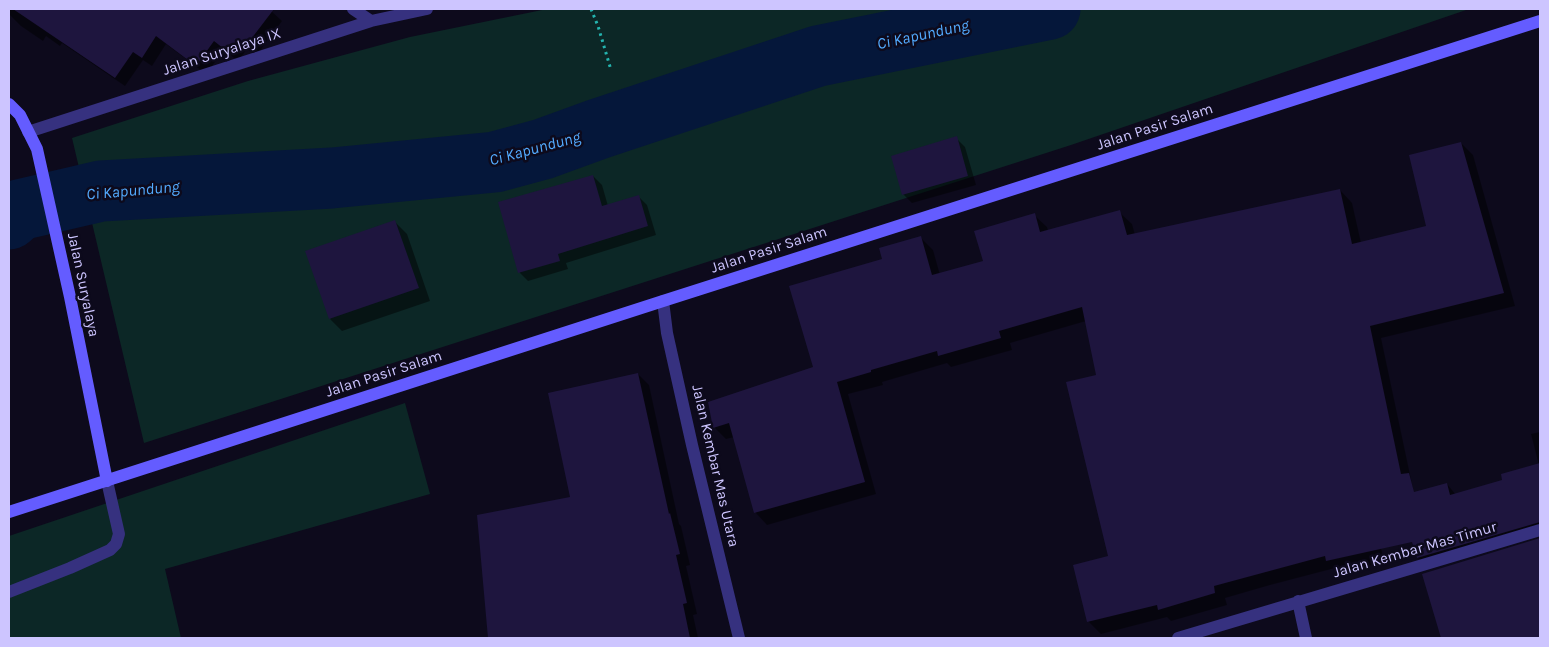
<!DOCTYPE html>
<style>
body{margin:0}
#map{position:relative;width:1549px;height:647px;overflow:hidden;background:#0d0a1c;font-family:Karla,sans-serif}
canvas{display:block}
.frame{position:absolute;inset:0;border:10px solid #cdc5ff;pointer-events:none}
</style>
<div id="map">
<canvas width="1549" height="647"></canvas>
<div class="frame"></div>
</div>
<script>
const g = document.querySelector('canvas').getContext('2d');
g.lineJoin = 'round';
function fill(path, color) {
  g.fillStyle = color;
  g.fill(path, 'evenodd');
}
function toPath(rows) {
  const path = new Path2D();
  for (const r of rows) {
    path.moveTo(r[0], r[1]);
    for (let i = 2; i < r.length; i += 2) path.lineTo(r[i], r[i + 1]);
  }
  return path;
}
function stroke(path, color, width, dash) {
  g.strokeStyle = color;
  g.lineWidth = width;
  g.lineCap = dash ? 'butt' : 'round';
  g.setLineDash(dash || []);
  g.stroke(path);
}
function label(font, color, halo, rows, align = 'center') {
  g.font = font + ' Karla,sans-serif';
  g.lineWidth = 5;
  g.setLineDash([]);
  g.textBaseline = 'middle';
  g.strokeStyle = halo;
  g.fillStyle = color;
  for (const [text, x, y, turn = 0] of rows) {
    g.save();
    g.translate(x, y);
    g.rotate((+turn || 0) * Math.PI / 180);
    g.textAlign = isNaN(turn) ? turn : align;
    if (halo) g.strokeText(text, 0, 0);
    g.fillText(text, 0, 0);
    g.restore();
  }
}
fill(toPath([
 [547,9,1469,9,1071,145,144,443,72,138,248,81,410,37],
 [405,403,430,494,165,569,181,638,9,638,9,536]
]), '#0c2726');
fill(toPath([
 [9,9,269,9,282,21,256,56,247,49,238,61,224,50,206,74,166,44,152,66,143,60,125,86,62,43,60,46,46,36,43,41,21,26,9,14],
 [956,138,965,147,976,185,912,203,903,194],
 [1461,143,1473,155,1515,306,1381,338,1413,489,1371,500,1384,562,1340,573,1335,568,1270,585,1225,598,1227,605,1171,621,1167,617,1101,634,1089,622,1075,566,1109,557,1097,376,1086,321,1010,343,1012,350,951,367,947,363,882,382,883,385,848,394,876,494,767,525,755,512,734,437,726,439,714,427,815,368,884,260,920,237,933,250,940,275,984,262,1034,215,1047,227,1048,231,1119,212,1132,224,1135,235,1340,190,1352,203,1361,243,1427,227],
 [593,176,602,185,608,206,638,196,647,205,656,235,566,263,568,269,528,281,520,273,500,203],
 [395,222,407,234,430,301,342,331,330,319],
 [638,374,649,385,679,524,681,526,690,565,686,566,697,614,693,615,698,638,490,638,478,516,572,498],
 [1540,432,1540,514,1537,515,1540,526,1427,566,1418,558,1447,484,1456,495,1504,480,1539,465,1531,434],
 [1539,540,1540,541,1540,638,1443,638,1441,637]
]), '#0007');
stroke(toPath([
 [9,219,19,210,101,191,332,178,495,162,543,149,598,129,818,56,1050,9]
]), '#05173a', 61);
fill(toPath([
 [13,9,274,9,245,47,237,41,228,52,214,41,196,66,156,36,142,58,133,52,115,78],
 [957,136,968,176,902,195,891,156],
 [1461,142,1504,293,1370,326,1401,474,1409,473,1414,492,1447,483,1450,495,1502,480,1501,474,1540,463,1540,522,1417,558,1412,542,1326,561,1325,556,1214,586,1215,593,1158,610,1157,605,1087,622,1073,565,1108,556,1066,382,1096,375,1082,307,999,331,1001,338,938,356,937,351,871,370,871,372,837,382,865,482,754,513,729,423,713,428,708,402,813,367,789,286,882,259,879,248,921,236,932,275,983,261,974,231,1035,213,1040,232,1120,210,1127,235,1340,189,1352,244,1426,226,1409,155],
 [593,175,602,206,639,195,648,226,558,254,560,261,518,273,498,202],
 [395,220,419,288,329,319,305,251],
 [638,373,669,514,670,513,680,554,676,555,687,603,683,604,690,638,488,638,477,515,570,497,548,393],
 [1540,538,1540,638,1441,638,1422,574]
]), '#1e153e');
stroke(toPath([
 [591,9,598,26,611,70]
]), '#24b4af', 3, [2.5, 4]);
stroke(toPath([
 [9,592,70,568,110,550,116,544,119,534,107,481]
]), '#36317f', 12);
stroke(toPath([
 [353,9,371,21],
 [28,132,371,21,427,9],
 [663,301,667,333,692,445,739,638],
 [1298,601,1306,638],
 [1178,638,1540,530]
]), '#36317f', 12);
stroke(toPath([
 [9,104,20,115,37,149,70,297,107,481],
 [9,512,663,301,1540,21]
]), '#645cff', 12);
label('15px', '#cdc5ff', '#0d0a1c', [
 ["Jalan Suryalaya IX",222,52,-18],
 ["Jalan Pasir Salam",1155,127,-18],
 ["Jalan Pasir Salam",769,250,-18],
 ["Jalan Suryalaya",83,285,78],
 ["Jalan Pasir Salam",384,374,-18],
 ["Jalan Kembar Mas Utara",715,466,77],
 ["Jalan Kembar Mas Timur",1415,550,-16]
]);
label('italic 16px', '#53abff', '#0d0a1c', [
 ["Ci Kapundung",923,35,-12],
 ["Ci Kapundung",535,149,-15],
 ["Ci Kapundung",133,191,-5]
]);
</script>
